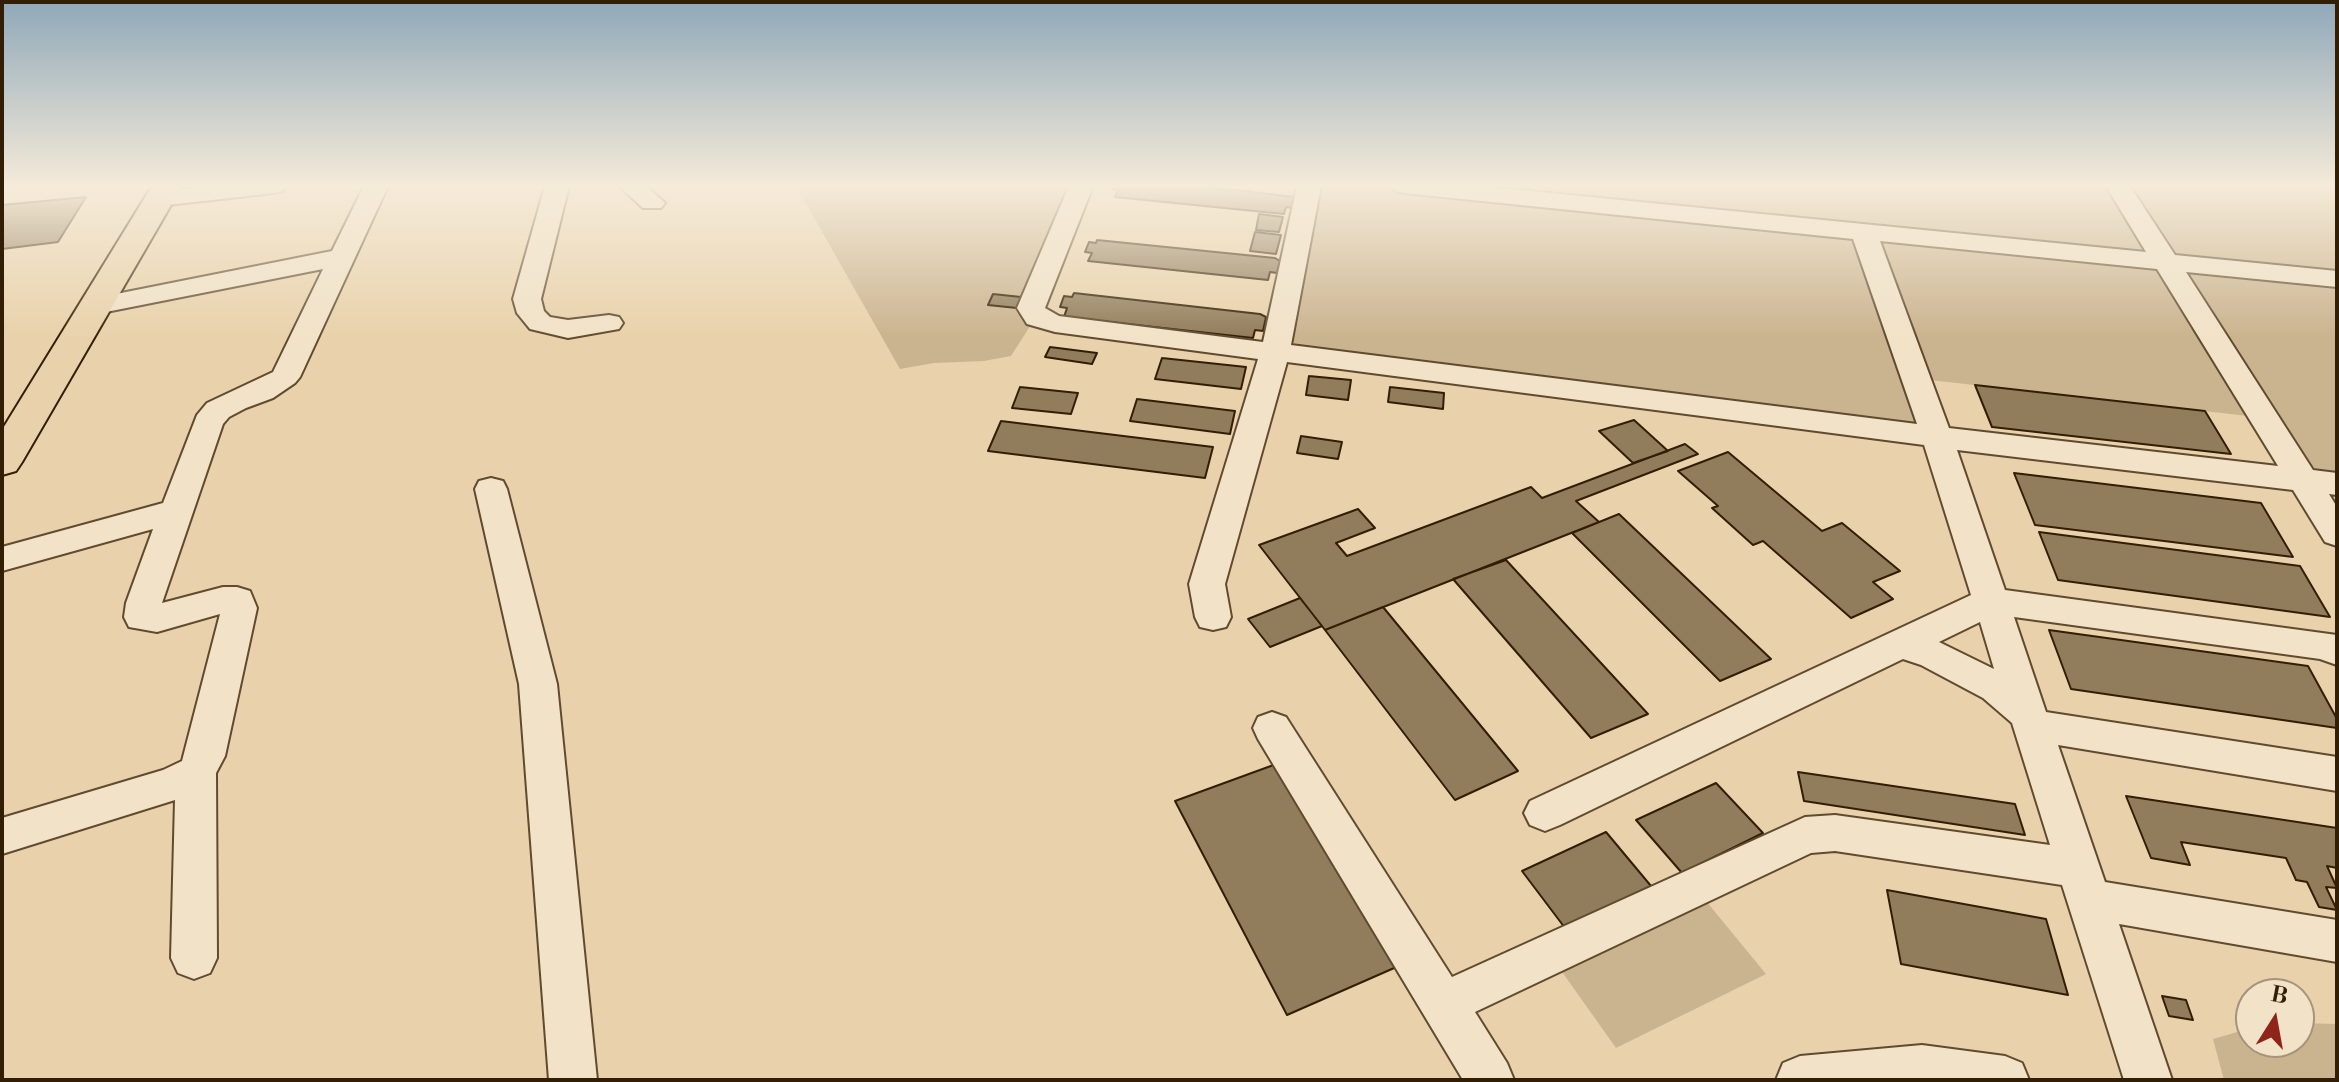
<!DOCTYPE html>
<style>
body{margin:0}
#map{position:relative;width:2339px;height:1082px;overflow:hidden;background:#e9d2ab;font-family:"Libre Bodoni",serif}
canvas{display:block}
.frame{position:absolute;inset:0;border:4px solid #321e04;pointer-events:none}
.north{position:absolute;left:2235px;top:978px;width:80px;height:80px;box-sizing:border-box;background:#f1e2c8;border:2px solid #a5947a;border-radius:50%;rotate:11deg;font-size:22px;font-weight:700;line-height:32px;text-align:center;color:#321e04}
.north::after{content:'';display:block;margin:auto;width:28px;height:36px;background:#8f2418;clip-path:polygon(50% 0,100% 100%,50% 72%,0 100%)}
</style>
<div id="map">
<canvas width="2339" height="1082"></canvas>
<div class="frame"></div>
<div class="north">B</div>
</div>
<script>
const g = document.querySelector('canvas').getContext('2d');
g.lineJoin = 'round';
function fill(path, color) {
  g.fillStyle = color;
  g.fill(path, 'evenodd');
}
function toPath(rows) {
  const path = new Path2D();
  for (const r of rows) {
    path.moveTo(r[0], r[1]);
    for (let i = 2; i < r.length; i += 2) path.lineTo(r[i], r[i + 1]);
  }
  return path;
}
function stroke(path, color, width, dash) {
  g.strokeStyle = color;
  g.lineWidth = width;
  g.lineCap = dash ? 'butt' : 'round';
  g.setLineDash(dash || []);
  g.stroke(path);
}
fill(toPath([
 [796,186,1077,186,1034,320,1011,356,984,361,934,363,900,369],
 [1313,186,1382,186,1860,234,1930,433,1281,350],
 [1427,186,2114,186,2159,259],
 [2123,186,2337,186,2337,277,2169,260],
 [1869,235,2161,264,2257,417,1921,379],
 [2171,265,2337,282,2337,480,2305,477],
 [1706,901,1766,974,1616,1048,1560,969],
 [2299,1023,2337,1024,2337,1080,2224,1080,2213,1039,2251,1028,2251,1042,2299,1042]
]), '#cab38f');
const building = toPath([
 [1113,186,1200,186,1295,197,1293,208,1286,207,1284,214,1115,197,1118,190,1112,189,1113,186],
 [86,197,58,242,2,249,2,205,86,197],
 [1259,214,1283,217,1279,232,1256,230,1259,214],
 [1255,232,1281,235,1276,254,1250,251,1255,232],
 [1097,240,1275,258,1280,261,1277,273,1270,272,1268,280,1088,261,1092,253,1085,252,1089,242,1096,243,1097,240],
 [1074,293,1260,314,1266,317,1263,331,1255,330,1253,338,1064,317,1067,308,1060,307,1064,296,1072,297,1074,293],
 [993,294,1021,297,1017,308,988,305,993,294],
 [1050,347,1097,353,1092,364,1045,357,1050,347],
 [1162,358,1246,367,1241,389,1155,379,1162,358],
 [1309,376,1351,380,1348,400,1306,395,1309,376],
 [1975,385,2205,411,2231,454,1992,427,1975,385],
 [1020,387,1078,393,1071,414,1012,408,1020,387],
 [1390,387,1444,393,1443,409,1388,402,1390,387],
 [1137,399,1235,411,1230,434,1130,421,1137,399],
 [1634,420,1668,451,1633,463,1599,431,1634,420],
 [1001,421,1213,447,1205,478,988,451,1001,421],
 [1301,436,1342,442,1338,459,1297,453,1301,436],
 [1685,444,1698,454,1576,501,1599,522,1325,630,1259,545,1358,509,1375,528,1336,543,1347,556,1531,487,1542,498,1685,444],
 [1728,452,1822,531,1842,523,1900,571,1873,582,1893,599,1851,618,1763,541,1753,545,1712,508,1718,506,1678,471,1728,452],
 [2014,473,2261,503,2293,557,2035,525,2014,473],
 [1619,514,1771,659,1720,681,1572,533,1619,514],
 [2039,532,2300,566,2330,617,2058,580,2039,532],
 [1506,560,1648,714,1591,738,1453,579,1506,560],
 [1300,598,1322,626,1270,647,1248,619,1300,598],
 [1383,607,1518,771,1455,800,1325,630,1383,607],
 [2049,630,2308,666,2337,719,2337,728,2071,689,2049,630],
 [1279,763,1401,965,1287,1015,1175,801,1279,763],
 [1798,772,2015,804,2025,835,1804,801,1798,772],
 [1716,783,1763,833,1682,873,1636,820,1716,783],
 [2126,796,2337,828,2337,868,2327,866,2337,888,2326,887,2337,910,2319,907,2307,882,2296,880,2286,858,2181,842,2190,865,2151,858,2126,796],
 [1606,832,1651,886,1565,928,1522,871,1606,832],
 [1887,890,2046,919,2068,995,1901,964,1887,890],
 [2162,996,2186,1000,2193,1020,2169,1016,2162,996]
]);
fill(building, '#917c5b');
stroke(building, '#321e04', 2);
const minor = toPath([
 [207,186,286,186,283,191,274,193,159,206,150,204,147,199,150,194,159,192,207,186],
 [364,186,388,186,300,377,295,383,273,398,246,408,229,417,223,424,162,603,223,587,237,587,250,591,257,608,225,756,216,773,217,958,210,973,194,979,178,973,171,958,175,800,2,854,2,818,163,770,182,761,220,614,157,632,129,627,124,617,126,603,153,529,2,571,2,547,163,503,197,415,207,403,273,372,323,269,96,314,86,312,82,306,86,300,332,251,364,186],
 [545,186,569,186,541,299,544,311,550,317,568,320,609,315,619,317,623,323,619,329,568,338,530,329,517,313,513,299,545,186],
 [619,186,646,186,665,203,661,208,643,208,619,186],
 [1069,186,1093,186,1045,308,1059,316,1263,342,1297,186,1321,186,1291,345,1917,424,1853,239,1404,193,1395,191,1392,186,1479,186,2146,252,2106,186,2130,186,2175,255,2337,271,2337,287,2186,272,2313,470,2337,473,2337,495,2329,494,2337,507,2337,546,2325,542,2293,490,1957,450,2005,590,2337,635,2337,665,2320,659,2014,617,2046,712,2337,757,2337,791,2058,745,2105,882,2337,920,2337,962,2119,924,2172,1080,2124,1080,2062,885,1835,851,1811,853,1475,1012,1507,1063,1514,1080,1463,1080,1258,739,1253,728,1258,717,1272,712,1286,717,1452,977,1805,817,1835,815,2050,845,2012,723,1983,698,1921,665,1903,659,1560,825,1545,831,1530,825,1524,813,1530,801,1971,595,1924,445,1287,362,1225,584,1231,617,1226,627,1213,630,1200,627,1195,617,1189,584,1258,359,1055,332,1027,324,1017,308,1069,186],
 [1880,241,2157,269,2278,466,1949,428,1880,241],
 [1980,622,1994,669,1939,642,1980,622],
 [491,478,503,481,507,489,557,684,597,1080,549,1080,519,684,475,489,479,481,491,478],
 [1922,1045,2005,1056,2022,1063,2029,1080,1776,1080,1783,1063,1800,1056,1922,1045]
]);
const major = toPath([
 [152,186,182,186,22,462,16,471,2,475,2,430,152,186]
]);
stroke(minor, '#604b2e', 4);
stroke(major, '#321e04', 4);
fill(minor, '#f1e2c8');
fill(major, '#e9d2ab');
const sky = g.createLinearGradient(0, 0, 0, 338);
sky.addColorStop(0, '#8fa8b9');
sky.addColorStop(0.55, '#f5ebd9');
sky.addColorStop(1, '#f5ebd900');
g.fillStyle = sky;
g.fillRect(0, 0, 2339, 338);
</script>
